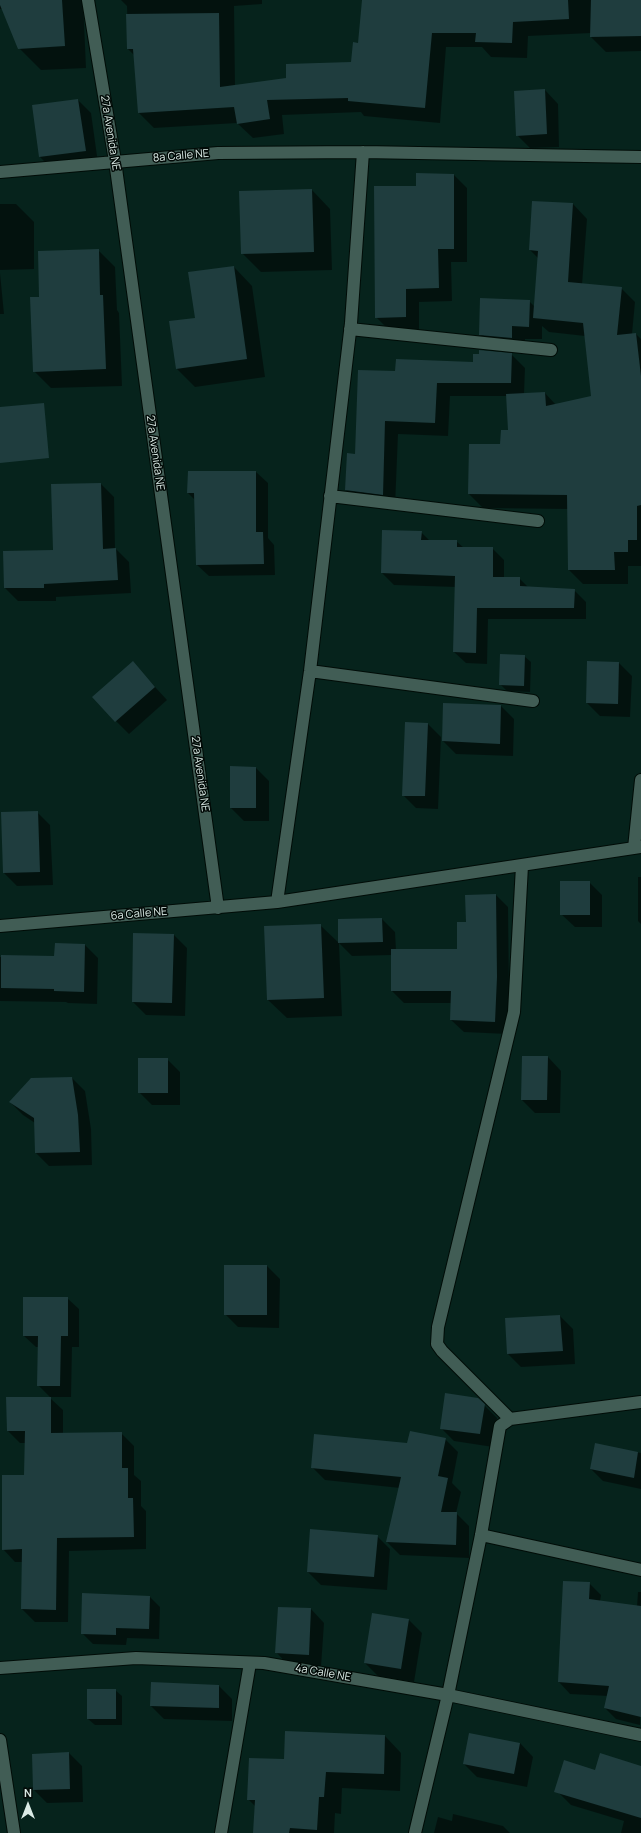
<!DOCTYPE html>
<style>
body{margin:0}
#map{position:relative;width:641px;height:1833px;overflow:hidden;background:#06231c;font-family:Manrope,sans-serif}
canvas{display:block}
.north{position:absolute;left:8px;top:1785px;width:40px;height:40px;-webkit-text-stroke:3px #020a07;paint-order:stroke;rotate:0deg;font-size:11px;font-weight:700;line-height:16px;text-align:center;color:#daeae5}
.north::after{content:'';display:block;margin:auto;width:14px;height:18px;background:#daeae5;clip-path:polygon(50% 0,100% 100%,50% 72%,0 100%)}
</style>
<div id="map">
<canvas width="641" height="1833"></canvas>
<div class="north">N</div>
</div>
<script>
const g = document.querySelector('canvas').getContext('2d');
g.lineJoin = 'round';
function fill(path, color) {
  g.fillStyle = color;
  g.fill(path, 'evenodd');
}
function toPath(rows) {
  const path = new Path2D();
  for (const r of rows) {
    path.moveTo(r[0], r[1]);
    for (let i = 2; i < r.length; i += 2) path.lineTo(r[i], r[i + 1]);
  }
  return path;
}
function stroke(path, color, width, dash) {
  g.strokeStyle = color;
  g.lineWidth = width;
  g.lineCap = dash ? 'butt' : 'round';
  g.setLineDash(dash || []);
  g.stroke(path);
}
function label(font, color, halo, rows, align = 'center') {
  g.font = font + ' Manrope,sans-serif';
  g.lineWidth = 3;
  g.setLineDash([]);
  g.textBaseline = 'middle';
  g.strokeStyle = halo;
  g.fillStyle = color;
  for (const [text, x, y, turn = 0] of rows) {
    g.save();
    g.translate(x, y);
    g.rotate((+turn || 0) * Math.PI / 180);
    g.textAlign = isNaN(turn) ? turn : align;
    if (halo) g.strokeText(text, 0, 0);
    g.fillText(text, 0, 0);
    g.restore();
  }
}
fill(toPath([
 [0,0,83,0,86,68,41,70,19,48,3,9,0,9],
 [121,0,262,0,262,4,234,6,235,86,287,79,352,63,359,44,363,0,641,0,641,51,606,52,591,37,591,33,528,36,527,58,491,57,482,47,446,47,440,123,364,116,361,112,282,115,284,134,253,138,237,123,154,128,139,113,135,56,128,49,127,6],
 [545,90,558,104,559,147,530,148,517,135],
 [78,100,91,113,98,163,53,170,40,157],
 [417,174,454,175,467,188,467,262,451,262,452,301,419,302,419,330,389,330,376,317,417,187],
 [312,190,330,209,332,270,261,272,242,253],
 [533,202,573,204,587,219,582,285,621,288,635,302,632,334,636,334,641,339,641,566,628,566,628,584,583,584,569,570,568,509,483,508,469,494,509,431,507,396,450,396,448,436,398,434,395,507,359,503,346,490,356,455,396,372,474,363,511,354,525,368,524,394,545,393,556,405,592,397,585,336,549,332,542,326,542,339,525,339,525,351,493,348,480,335,529,301,535,307,539,259,530,250],
 [0,204,16,204,34,222,34,269,0,270],
 [98,250,115,267,117,310,119,313,122,386,51,388,34,371,40,298],
 [234,267,252,286,265,377,195,387,177,369,196,318],
 [0,273,4,314,0,314],
 [189,472,256,472,268,483,268,538,274,545,275,575,209,576,197,565,195,500,188,493],
 [101,484,114,497,115,548,129,562,131,593,56,597,56,601,18,601,5,588,4,552,54,551,52,485],
 [421,532,430,541,456,541,464,548,492,548,504,560,504,578,519,578,529,588,574,590,586,602,586,619,488,619,487,664,466,663,454,652,456,587,394,585,382,573],
 [524,656,531,662,530,692,507,691,500,684],
 [133,663,167,700,129,734,116,721],
 [619,663,632,676,630,717,600,716,587,703],
 [501,706,514,719,513,756,456,754,443,741],
 [428,724,441,737,438,809,416,808,403,795],
 [231,767,256,768,269,781,269,821,244,821,231,808],
 [37,812,50,825,53,885,17,886,4,873],
 [638,877,641,877,641,924,638,921],
 [589,882,602,895,602,927,575,927,561,914],
 [496,895,508,907,509,990,507,1034,464,1032,451,1020,452,1003,404,1003,392,991,392,955,352,956,339,943,339,920,382,919,395,932,396,950,458,950,467,923],
 [320,925,339,943,342,1016,287,1018,268,1000],
 [174,935,187,948,185,1016,146,1015,133,1002],
 [85,945,98,958,97,1004,68,1003,66,1002,0,1001,0,957,55,957],
 [548,1057,561,1071,560,1113,535,1113,522,1100],
 [167,1059,180,1072,180,1105,152,1105,139,1092],
 [72,1078,85,1091,91,1129,92,1165,49,1166,36,1153,35,1123,23,1115,10,1102],
 [267,1266,280,1279,279,1328,238,1327,225,1314],
 [67,1298,79,1309,79,1347,72,1347,71,1397,50,1397,38,1385,39,1347,36,1347,24,1336],
 [560,1316,573,1329,575,1364,521,1367,508,1354],
 [50,1398,63,1410,63,1434,121,1433,134,1446,134,1475,141,1481,141,1506,146,1511,146,1549,69,1551,68,1622,35,1622,22,1609,23,1562,15,1562,3,1549,25,1476,26,1443,20,1443,8,1431],
 [478,1399,497,1418,493,1447,454,1441,441,1428],
 [445,1439,458,1452,452,1483,461,1492,456,1513,469,1526,469,1558,400,1555,387,1542,400,1488,325,1480,312,1467,408,1444],
 [595,1445,641,1453,641,1489,603,1481,591,1469],
 [377,1536,390,1549,387,1590,321,1585,308,1572],
 [564,1582,589,1583,601,1595,600,1601,637,1607,638,1592,641,1592,640,1725,616,1719,605,1708,608,1696,570,1694,559,1682],
 [150,1597,160,1607,159,1639,127,1638,126,1645,93,1644,82,1633],
 [311,1609,324,1623,321,1667,289,1666,276,1652],
 [409,1620,422,1633,414,1682,378,1676,365,1663],
 [152,1683,219,1686,232,1699,232,1721,164,1719,151,1706],
 [115,1690,122,1696,122,1725,95,1725,88,1719],
 [385,1736,401,1753,400,1791,342,1788,341,1814,335,1813,334,1833,254,1833,255,1806,248,1799,285,1760],
 [520,1743,533,1757,527,1787,477,1777,464,1764],
 [69,1753,82,1766,83,1802,47,1803,34,1790],
 [641,1767,641,1833,621,1833,624,1821,571,1805,558,1792,595,1771],
 [453,1814,503,1826,510,1833,434,1833,438,1817,452,1821]
]), '#0007');
fill(toPath([
 [0,0,62,0,65,46,18,49,0,5],
 [362,0,568,0,569,19,513,22,512,43,475,42,476,33,432,33,425,108,348,101,348,98,267,100,270,119,237,124,234,107,138,113,133,49,127,49,126,14,219,13,220,87,286,78,286,64,351,62,353,42,358,43],
 [591,0,641,0,641,36,590,37],
 [545,89,547,134,516,136,514,91],
 [78,99,86,151,39,157,32,105],
 [416,173,454,174,454,249,438,249,439,288,406,289,406,317,375,318,374,186,416,186],
 [312,189,314,252,241,254,239,191],
 [532,201,573,203,568,282,622,287,617,335,636,333,641,376,641,505,637,506,637,540,628,540,628,552,614,552,615,570,568,570,567,495,468,494,469,444,500,444,501,430,508,430,506,394,545,392,546,406,591,396,583,323,533,318,538,251,529,250],
 [99,249,100,295,103,295,106,369,33,372,30,297,39,297,38,251],
 [234,266,247,359,176,369,169,321,195,318,188,272],
 [480,298,530,300,529,327,512,326,512,338,479,335],
 [479,350,512,353,511,383,437,383,435,423,385,421,383,495,345,490,347,453,355,454,358,370,395,371,396,359,473,362,473,354,479,354],
 [44,403,49,458,0,463,0,407],
 [188,471,256,471,256,532,263,532,264,564,196,565,194,493,187,493],
 [101,483,103,549,116,548,118,580,44,584,44,588,4,588,3,551,53,550,51,484],
 [382,530,422,531,421,540,457,540,457,547,493,547,493,577,520,577,520,586,575,589,574,608,477,608,476,653,453,652,455,576,381,573],
 [500,654,525,655,524,686,499,685],
 [133,661,155,687,115,722,92,697],
 [587,661,619,662,618,704,586,703],
 [443,703,501,705,500,744,442,741],
 [405,722,428,723,425,796,402,796],
 [230,766,256,767,256,808,230,808],
 [38,811,40,872,3,873,1,812],
 [560,881,590,881,590,915,560,915],
 [496,894,497,977,495,1022,450,1020,451,991,391,991,391,949,457,949,457,922,466,922,465,895],
 [382,918,383,942,338,943,338,919],
 [321,924,324,998,267,1000,264,926],
 [133,933,174,934,172,1003,132,1002],
 [55,943,85,944,84,992,54,991,54,989,1,988,1,955,54,956],
 [522,1056,548,1056,547,1100,521,1100],
 [138,1058,168,1058,168,1093,138,1093],
 [72,1077,78,1115,80,1152,35,1153,34,1118,9,1102,31,1078],
 [224,1265,267,1265,267,1315,224,1315],
 [23,1297,68,1297,68,1336,61,1336,60,1386,37,1386,38,1336,23,1336],
 [560,1315,563,1351,507,1354,505,1318],
 [445,1393,478,1398,485,1404,480,1434,440,1429],
 [6,1397,51,1397,51,1433,122,1432,122,1468,128,1468,128,1498,133,1498,134,1537,57,1538,56,1610,21,1609,22,1549,2,1550,2,1475,24,1475,25,1431,7,1431],
 [410,1431,446,1438,438,1476,448,1478,441,1512,457,1512,456,1545,386,1542,401,1477,311,1468,314,1434,407,1443],
 [595,1443,638,1452,634,1478,590,1469],
 [310,1529,378,1535,374,1577,307,1572],
 [563,1581,590,1582,589,1599,641,1606,641,1717,604,1708,609,1686,558,1682],
 [82,1593,150,1596,149,1629,116,1628,116,1635,81,1634],
 [278,1607,311,1608,309,1655,275,1653],
 [372,1613,409,1619,401,1669,364,1663],
 [151,1682,219,1685,219,1708,150,1706],
 [87,1689,116,1689,116,1719,87,1719],
 [285,1731,385,1735,384,1774,326,1772,324,1797,319,1797,317,1830,290,1828,289,1833,253,1833,255,1800,247,1800,249,1758,284,1759],
 [469,1733,520,1743,514,1774,463,1764],
 [69,1752,70,1789,33,1790,32,1754],
 [600,1753,641,1766,641,1818,554,1792,564,1760,595,1770]
]), '#1f3d3e');
const minor = toPath([
 [88,0,115,161,218,908],
 [0,172,218,153,363,152,641,157],
 [350,329,551,350],
 [330,496,538,521],
 [310,671,533,701],
 [634,848,641,780],
 [277,902,310,671,351,323,363,152],
 [0,926,277,902,641,847],
 [510,1419,442,1351,437,1344,438,1327,514,1012,522,866],
 [481,1535,641,1570],
 [0,1668,136,1658,264,1663,448,1695,641,1735],
 [0,1740,14,1833],
 [221,1833,250,1663],
 [415,1833,448,1695,481,1535,500,1426,510,1419,641,1402]
]);
stroke(minor, '#000c07', 14);
stroke(minor, '#415d55', 12);
label('11px', '#daeae5', '#020a07', [
 ["27a Avenida NE",110,133,81],
 ["8a Calle NE",181,156,-5],
 ["27a Avenida NE",155,453,82],
 ["27a Avenida NE",200,774,82],
 ["6a Calle NE",139,914,-5],
 ["4a Calle NE",323,1673,10]
]);
</script>
